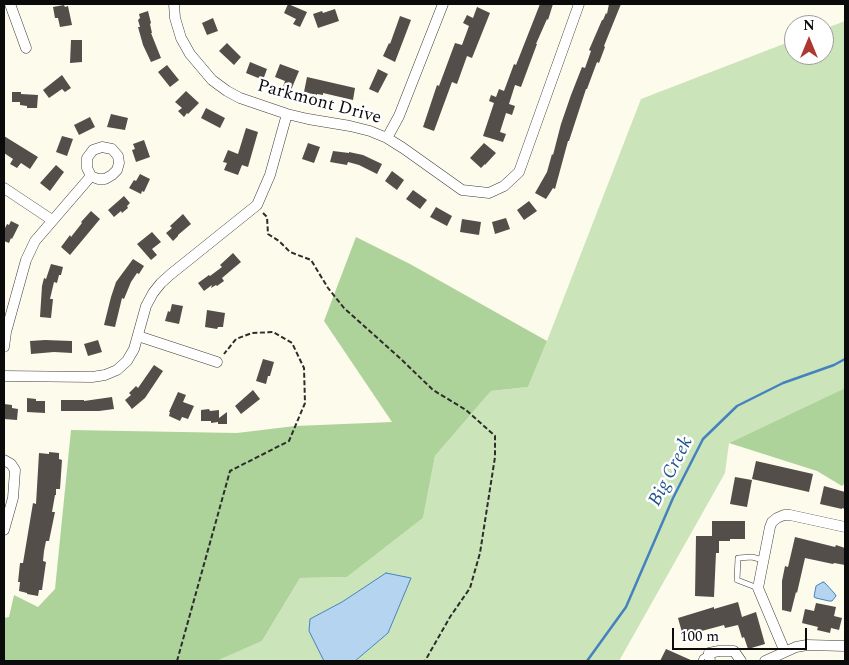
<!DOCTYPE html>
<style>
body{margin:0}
#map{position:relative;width:849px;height:665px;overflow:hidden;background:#fdfbec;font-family:Spectral,serif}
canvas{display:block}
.frame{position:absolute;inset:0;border:5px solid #0b0b0b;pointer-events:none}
.north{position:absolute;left:784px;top:15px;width:50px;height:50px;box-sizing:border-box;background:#fff;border:1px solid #9d9d9d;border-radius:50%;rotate:0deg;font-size:14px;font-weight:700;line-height:20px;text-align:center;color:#0b0b0b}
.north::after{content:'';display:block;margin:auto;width:18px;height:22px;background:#ad3832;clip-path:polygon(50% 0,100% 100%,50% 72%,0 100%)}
.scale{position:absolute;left:672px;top:628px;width:135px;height:22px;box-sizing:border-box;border:2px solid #0b0b0b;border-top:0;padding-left:6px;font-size:15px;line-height:18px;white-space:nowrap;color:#0b0b0b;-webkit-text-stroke:4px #fff;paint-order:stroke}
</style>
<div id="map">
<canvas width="849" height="665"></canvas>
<div class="frame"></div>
<div class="north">N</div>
<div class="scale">100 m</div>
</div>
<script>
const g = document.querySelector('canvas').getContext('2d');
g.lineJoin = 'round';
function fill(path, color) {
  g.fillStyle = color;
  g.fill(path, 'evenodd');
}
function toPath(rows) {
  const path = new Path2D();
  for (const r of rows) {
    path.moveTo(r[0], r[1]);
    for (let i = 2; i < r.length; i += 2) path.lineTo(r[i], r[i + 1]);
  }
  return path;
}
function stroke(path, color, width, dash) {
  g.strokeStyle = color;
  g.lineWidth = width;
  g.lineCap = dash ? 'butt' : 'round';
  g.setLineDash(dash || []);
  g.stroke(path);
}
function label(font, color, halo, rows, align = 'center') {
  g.font = font + ' Spectral,serif';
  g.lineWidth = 5;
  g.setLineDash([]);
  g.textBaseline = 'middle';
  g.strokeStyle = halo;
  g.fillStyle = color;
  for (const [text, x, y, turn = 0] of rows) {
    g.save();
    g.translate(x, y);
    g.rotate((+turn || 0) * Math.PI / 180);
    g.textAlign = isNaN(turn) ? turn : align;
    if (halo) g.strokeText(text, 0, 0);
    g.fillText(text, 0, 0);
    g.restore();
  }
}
fill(toPath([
 [845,21,845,388,729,443,725,473,619,661,355,661,388,633,411,578,386,573,342,602,310,619,309,631,324,661,218,661,219,660,262,641,300,578,347,577,423,518,435,456,491,391,528,387,547,341,641,99,794,40,794,55,824,55,824,29]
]), '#cbe4b9');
fill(toPath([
 [356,237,410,264,547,341,528,387,491,391,435,456,423,518,347,577,300,578,262,641,219,660,218,661,4,661,4,618,9,617,14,595,38,607,55,589,71,430,237,433,295,426,392,422,324,321],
 [845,388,845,483,842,486,817,471,729,443]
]), '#aed39a');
const water = toPath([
 [386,573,411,578,388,633,355,661,324,661,309,631,310,619,342,602,386,573],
 [823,582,825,583,835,594,836,596,832,601,829,601,816,598,814,597,816,586,823,582]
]);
fill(water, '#b5d4ef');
stroke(water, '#4482bf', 1);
stroke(toPath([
 [587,661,626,607,673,498,703,439,737,406,783,383,834,365,845,359]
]), '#4482bf', 2.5);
fill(toPath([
 [288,4,307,12,300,27,293,24,296,19,284,13],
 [540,4,553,4,548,20,547,19,536,44,537,44,521,87,515,85,509,104,515,106,512,115,506,113,500,132,506,134,503,142,483,136,494,103,489,101,491,95,496,97,499,89,504,91,514,64,516,65],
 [609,4,621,4,604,46,605,47,599,63,597,62,587,89,586,89,569,141,568,141,555,189,553,188,546,199,535,193,547,172,552,154,553,155,561,124,571,95,582,67,585,68,591,51,589,50,602,20,603,20,606,13,607,14],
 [64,5,65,7,68,6,72,25,60,27,58,18,55,18,53,7],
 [477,7,490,13,472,58,467,56,457,84,452,82,434,131,423,127,437,85,439,86,455,43,462,45,469,26,463,23,467,15,473,18],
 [335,9,339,21,318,28,313,14,322,11,323,13],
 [148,11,151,23,150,24,152,33,151,33,161,58,151,62,143,45,138,27,140,27,138,20,140,18,139,14],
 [400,16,411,20,395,62,383,56,389,43,390,44],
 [213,18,218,31,207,35,202,23],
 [71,40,82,40,82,62,70,63],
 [227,43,241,57,234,65,219,51],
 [250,62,267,69,263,80,246,73],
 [280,64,299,71,291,90,283,87,285,81,275,77],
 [167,65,179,80,170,87,158,72],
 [378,69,388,74,378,93,369,89],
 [62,75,71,88,65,92,62,89,49,98,43,90],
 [307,77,355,88,353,100,323,93,323,95,317,94,317,95,304,92],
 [186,91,199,103,188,114,187,113,184,117,178,111,182,108,175,102],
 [12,92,21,92,21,94,38,95,37,108,27,108,27,106,20,105,20,102,12,102],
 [206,108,225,118,220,128,201,118],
 [111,114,128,118,125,130,107,127],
 [90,117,95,127,79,135,74,125],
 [246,128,258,132,248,167,242,165,238,175,224,170,227,163,223,162,228,150,238,154],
 [4,136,38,157,30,169,21,163,17,168,10,164,13,159,4,153],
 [62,136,73,139,67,156,56,152],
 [144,140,150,157,136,162,132,150,135,149,133,144],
 [308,143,320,147,314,163,302,159],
 [484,143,496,153,485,165,485,164,481,168,470,158],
 [333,151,349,153,349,152,363,155,382,164,377,174,359,165,348,162,347,165,330,162],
 [56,165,64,172,50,191,40,183],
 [392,171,404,180,397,190,385,181],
 [140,174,150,179,144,192,142,191,141,194,129,188,134,180,136,181],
 [413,190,427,200,420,209,406,199],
 [124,196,130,203,127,206,128,208,122,213,121,211,114,217,108,210],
 [529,201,537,211,524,220,517,210],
 [436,207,452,216,447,226,430,217],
 [91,211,100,219,70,255,61,247,70,235,71,237,82,223,81,222],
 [183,214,191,224,178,235,178,236,173,241,166,233,172,228,170,226],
 [506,218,510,229,495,234,492,222],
 [462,219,481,222,479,235,460,232],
 [11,221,19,225,12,239,11,238,9,243,4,241,4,230,7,224,9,225],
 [152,232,161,242,152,249,157,255,151,260,137,244],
 [233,253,241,262,222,278,224,281,217,286,216,285,211,288,212,285,204,291,198,283,209,275,210,276,222,267,220,265],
 [133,259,144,266,139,274,137,273,131,282,124,299,122,298,115,327,104,325,111,297,116,282],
 [51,264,63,267,61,275,59,275,57,283,54,282,50,299,53,299,51,318,40,317,42,286,44,278,46,279],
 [172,304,183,306,179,324,165,321,168,311,170,312],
 [207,310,225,313,223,327,218,327,217,329,205,327],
 [45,340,72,341,72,353,54,352,31,354,30,341],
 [98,340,102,352,88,356,84,344],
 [263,359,274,362,270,376,268,376,266,384,256,381],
 [154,365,163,371,145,398,132,409,125,400,131,395,129,393,136,386,138,388],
 [253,390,260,399,241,414,235,406],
 [178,392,186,395,183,402,194,406,188,419,182,417,180,421,169,416,170,412,169,412],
 [112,397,114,409,99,411,61,411,61,400,84,400,84,401],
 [27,398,36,399,36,401,45,401,45,413,27,412],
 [4,404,12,405,12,408,18,409,17,420,4,419],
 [209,409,210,411,219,410,219,418,227,412,227,424,218,424,218,422,211,423,211,421,201,421,201,410],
 [49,452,59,453,59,459,62,460,60,489,56,489,56,495,55,495,52,512,55,512,49,541,46,541,44,551,43,561,46,562,42,590,39,590,38,596,27,594,27,593,19,591,20,582,18,582,20,563,23,563,33,503,36,504,39,453,49,454],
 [756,461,813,474,809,492,752,479],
 [735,477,752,480,747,507,730,504],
 [824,486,845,492,845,509,842,508,842,509,820,504],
 [712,521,745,521,745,539,730,539,730,541,719,541,719,553,716,553,714,597,695,596,696,536,712,536],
 [795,537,835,547,836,545,845,548,845,565,834,563,833,564,805,558,797,593,796,592,791,612,782,610,782,581,785,566,788,567],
 [738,602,742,617,756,612,765,644,748,649,744,637,742,638,738,625,725,628,724,625,683,636,678,618,714,607,714,609],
 [816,603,836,607,834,616,842,618,839,630,831,628,830,633,817,630,818,627,802,623,805,609,814,611],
 [666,649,693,661,660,661]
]), '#534e49');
const service = toPath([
 [758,588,737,580,738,558,752,557,763,560],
 [701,661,702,658,709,653]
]);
const minor = toPath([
 [10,4,26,48],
 [174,4,175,18,181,38,190,54,212,80,227,91,240,98,287,114,308,119,350,126,370,131,387,138,403,148,462,190,489,193,504,186,519,172,579,4],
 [387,138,399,116,443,4],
 [102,147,112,149,118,156,119,163,117,170,112,175,105,179,98,179,91,176,87,168,87,158,93,150,102,147],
 [4,188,52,220],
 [138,336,217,362],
 [4,347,6,332,26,260,35,241,91,176],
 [4,376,92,377,105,375,117,370,127,361,134,349,146,306,153,293,161,283,171,274,257,205,270,175,287,114],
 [4,460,11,464,15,470,13,498,4,530],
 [785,652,758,588,770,527,772,522,777,518,784,515,790,515,845,527],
 [710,661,709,653,719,651,734,651,741,661],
 [765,661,796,647,807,645,845,646]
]);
stroke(service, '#3e3e3e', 6);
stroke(minor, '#3e3e3e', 11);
stroke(toPath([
 [263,213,267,217,268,234,279,241,290,252,311,260,328,288,344,308,402,360,433,390,466,410,495,436,495,457,480,553,470,588,450,617,425,661],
 [177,661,230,471,289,441,305,403,304,368,292,343,273,332,252,333,236,339,224,354]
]), '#2d2d2d', 2, [5, 2.5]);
stroke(service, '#fff', 5);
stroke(minor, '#fff', 10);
label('18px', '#0b0b0b', '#fff', [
 ["Parkmont Drive",319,103,15]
]);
label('italic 19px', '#225590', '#fff', [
 ["Big Creek",672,472,-63]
]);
</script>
